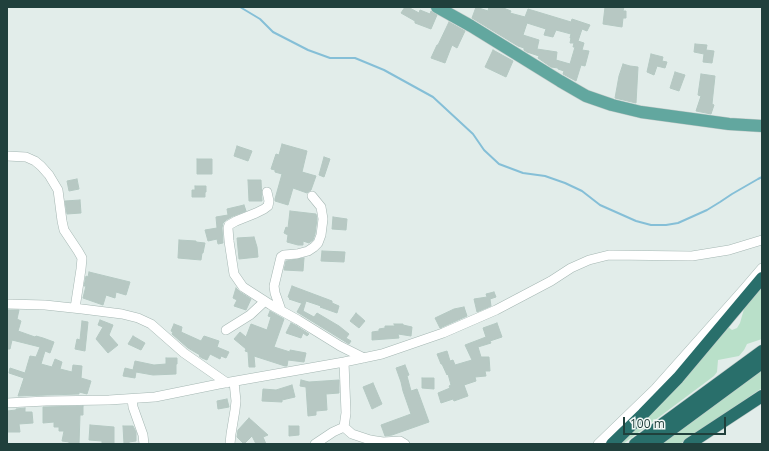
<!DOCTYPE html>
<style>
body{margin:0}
#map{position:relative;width:769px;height:451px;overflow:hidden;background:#e2edea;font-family:"Open Sans",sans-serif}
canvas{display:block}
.frame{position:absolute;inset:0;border:8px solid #20403c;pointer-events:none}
.scale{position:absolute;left:623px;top:417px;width:103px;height:18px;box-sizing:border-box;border:2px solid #20403c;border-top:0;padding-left:5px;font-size:12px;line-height:14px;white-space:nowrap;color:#20403c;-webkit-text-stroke:3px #f3f9f7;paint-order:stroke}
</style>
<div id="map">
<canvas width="769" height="451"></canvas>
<div class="frame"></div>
<div class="scale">100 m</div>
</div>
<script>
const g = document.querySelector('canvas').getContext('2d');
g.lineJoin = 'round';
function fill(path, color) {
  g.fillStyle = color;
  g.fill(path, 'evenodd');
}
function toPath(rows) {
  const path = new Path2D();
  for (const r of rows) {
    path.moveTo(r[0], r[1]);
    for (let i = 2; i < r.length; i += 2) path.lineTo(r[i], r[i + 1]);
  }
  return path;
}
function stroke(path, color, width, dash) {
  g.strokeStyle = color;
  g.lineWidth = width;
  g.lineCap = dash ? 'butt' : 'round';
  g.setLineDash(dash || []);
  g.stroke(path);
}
fill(toPath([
 [762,281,762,339,747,344,744,350,739,356,718,360,717,372,714,376,623,444,616,444,727,326,732,330,737,328,740,323,746,302],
 [762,369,762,388,680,444,661,444]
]), '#b9e0c9');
stroke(toPath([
 [240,7,260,19,273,32,308,50,330,58,355,58,384,70,433,97,473,134,484,150,499,164,523,173,545,176,565,183,582,191,600,205,636,221,651,225,666,225,678,223,707,210,720,202,732,194,758,179,762,177]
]), '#85bfd7', 2);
const building = toPath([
 [405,7,408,7,419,13,420,10,430,14,431,11,437,15,431,29,415,23,415,21,401,13,405,7],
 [476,7,488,11,489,7,501,7,511,11,510,13,525,17,528,9,571,22,572,19,590,25,587,31,582,29,578,41,584,43,582,50,589,51,585,66,581,65,576,81,563,74,564,71,558,69,558,68,551,67,538,58,539,56,527,52,524,50,524,48,518,46,472,18,476,7],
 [527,23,546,29,544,35,553,37,556,30,571,34,570,38,571,38,570,43,574,43,573,47,575,47,570,64,556,60,557,52,537,49,539,40,523,35,527,23],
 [605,7,624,7,623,11,626,11,626,18,623,18,622,27,603,24,605,7],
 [449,22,465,31,457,48,452,45,445,63,431,58,437,45,438,45,449,22],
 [695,44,707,45,706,50,714,51,712,63,703,62,704,54,694,52,695,44],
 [493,50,513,61,506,77,485,67,493,50],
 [651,54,663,57,662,61,667,62,665,68,657,66,654,75,647,72,651,54],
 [623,64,630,66,638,67,636,103,615,98,619,76,623,64],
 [675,72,685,75,679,91,670,88,675,72],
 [701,74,715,76,712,104,714,105,711,114,696,111,701,96,698,95,701,74],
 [282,144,307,151,302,172,316,176,311,190,307,193,293,188,288,205,275,201,275,199,282,174,275,172,275,170,271,169,276,154,279,155,282,144],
 [237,146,252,151,248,161,234,156,237,146],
 [324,157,330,159,324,177,319,175,324,157],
 [197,159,212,159,212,174,197,174,197,159],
 [77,179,79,189,69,191,67,181,77,179],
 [248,180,261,180,262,201,249,201,248,180],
 [195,186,206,186,206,192,205,192,205,197,192,197,192,190,195,190,195,186],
 [80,200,81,213,67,214,65,201,80,200],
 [244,205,246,211,233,216,226,220,223,223,222,228,223,243,218,244,217,239,208,241,205,230,217,228,216,217,228,215,227,209,244,205],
 [290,211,316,214,317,219,315,234,313,240,309,243,303,241,303,245,298,245,287,242,288,235,284,233,286,227,288,228,290,211],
 [333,217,347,219,346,230,332,229,333,217],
 [254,237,257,247,258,257,239,259,237,238,254,237],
 [179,240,196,241,196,242,205,243,203,253,202,253,201,260,178,258,179,240],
 [322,251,345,252,344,262,321,261,322,251],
 [304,258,303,271,284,270,286,261,304,258],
 [89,272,130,282,126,295,116,292,115,298,106,295,103,305,83,298,86,286,84,286,86,276,88,277,89,272],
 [292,286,332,301,332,303,339,306,337,313,320,307,321,306,306,301,303,311,314,317,317,313,339,326,349,334,346,338,351,341,349,344,297,312,303,301,301,303,289,299,290,298,288,297,292,286],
 [236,288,240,292,251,299,246,310,234,306,237,300,233,298,236,288],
 [494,292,496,297,490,299,491,306,477,312,474,299,487,297,486,294,494,292],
 [464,307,467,316,440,328,435,318,454,309,464,307],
 [7,310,19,310,17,319,21,321,18,331,35,337,36,336,43,338,54,342,50,353,45,351,41,364,52,367,55,359,62,362,60,369,72,372,73,365,82,366,81,378,91,381,87,394,79,392,79,394,18,396,24,378,9,373,10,368,25,373,30,356,36,357,40,347,12,340,10,349,7,349,7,310],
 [270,311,284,319,274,347,290,352,290,350,306,353,304,362,288,360,287,366,285,366,254,356,255,367,249,367,248,352,245,351,246,349,234,339,240,332,246,337,251,324,267,330,271,317,268,316,270,311],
 [356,313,365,321,359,328,350,321,356,313],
 [100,320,113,325,109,335,118,345,108,353,96,339,103,327,98,325,100,320],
 [82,321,88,322,85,351,75,349,77,339,80,340,82,321],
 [291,323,295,325,309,334,307,336,303,333,301,338,286,333,291,323],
 [497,323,502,337,490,341,491,343,478,347,481,357,489,357,490,371,485,371,486,376,475,377,476,381,464,385,468,396,454,401,453,399,441,403,438,393,450,388,449,386,451,385,448,374,447,375,442,364,441,364,437,354,447,351,450,361,453,360,455,365,472,360,465,345,486,337,483,328,497,323],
 [174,324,182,327,181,332,201,341,204,336,219,341,217,347,229,352,226,358,221,356,220,359,210,354,207,360,202,358,199,356,200,355,188,348,172,334,173,332,171,331,174,324],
 [394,324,403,324,403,325,412,327,411,336,398,334,399,338,372,340,372,332,379,331,379,329,385,328,385,326,395,326,394,324],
 [133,336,145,343,141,350,128,344,133,336],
 [166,358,177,358,177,364,176,364,176,374,153,375,136,372,135,378,123,376,125,368,133,370,135,361,154,365,166,364,166,358],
 [405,365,409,375,407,376,411,391,417,389,429,422,392,435,385,436,381,425,411,414,403,391,401,382,396,368,405,365],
 [422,378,434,378,434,389,422,388,422,378],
 [301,380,309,382,339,380,339,393,326,394,327,410,316,411,316,415,308,416,306,387,300,386,301,380],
 [373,383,382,404,372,409,363,387,373,383],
 [292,385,295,397,282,400,282,402,262,401,263,389,276,390,292,385],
 [227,399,229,407,218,409,217,401,227,399],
 [83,406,83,415,80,415,79,444,69,444,69,442,62,441,64,431,59,431,59,427,54,427,54,422,43,423,43,407,83,406],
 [25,408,25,412,32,412,33,423,19,424,20,432,7,432,7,411,16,410,16,409,25,408],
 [249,418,268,435,263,437,266,444,256,444,252,436,244,444,237,437,238,430,249,418],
 [90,425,114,427,114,444,102,444,102,441,89,440,90,425],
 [123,426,133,426,136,432,136,441,129,442,129,444,124,444,123,426],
 [289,426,299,426,299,435,289,436,289,426]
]);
fill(building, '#b7c8c3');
stroke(building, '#b4c8c2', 1);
const minor = toPath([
 [7,156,26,157,35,161,41,166,49,175,58,190,62,221,64,230,78,251,82,258,81,269,75,308],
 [267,192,269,201,268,206,264,209,256,213,236,221,229,225,228,228,229,241,234,274,243,287,271,305,298,320,340,346,364,358],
 [7,304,45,305,82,309,122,314,138,318,151,324,184,353,227,383],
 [281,310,275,293,274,286,281,257,284,255,297,254,308,251,314,247,318,243,321,235,323,219,321,207,312,196],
 [226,330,250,315,265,301],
 [344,362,346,413,344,427],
 [132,399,133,407,143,435,144,444],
 [7,403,46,401,109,400,155,397,219,384,344,362,382,354,443,333,496,310,551,281,571,268,589,260,609,255,692,256,729,250,762,240],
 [344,427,352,434,370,440,383,442,400,441,405,444],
 [230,444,231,434,235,410,236,401,234,382],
 [315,444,333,432,344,427],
 [598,444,655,389,744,289,762,268]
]);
const major = toPath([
 [437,7,471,26,560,81,586,96,612,105,641,112,729,124,762,126]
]);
const highway = toPath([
 [612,444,643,414,678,378,762,278],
 [635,444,762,351],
 [652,444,762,363],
 [689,444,762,396]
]);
stroke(minor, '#a4b6b2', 10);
stroke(major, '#c1cac8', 13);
stroke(highway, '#c1cac8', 13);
stroke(minor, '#fff', 9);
stroke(major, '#62a79f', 12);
stroke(highway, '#296f6b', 12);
</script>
